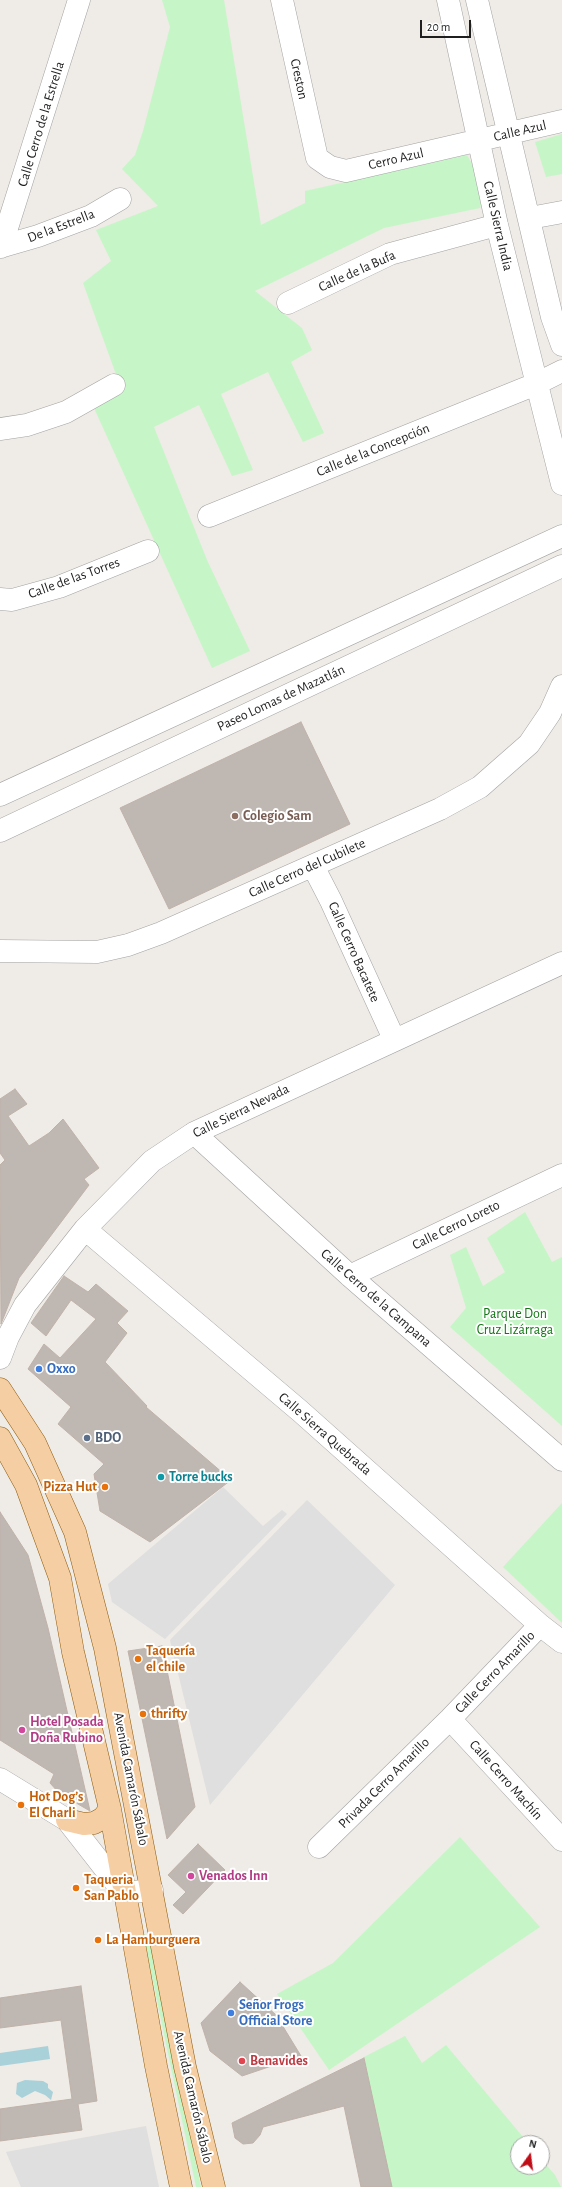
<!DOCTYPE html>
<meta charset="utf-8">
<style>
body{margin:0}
#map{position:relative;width:562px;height:2187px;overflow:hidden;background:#efebe6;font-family:"Alegreya Sans",sans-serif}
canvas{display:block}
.north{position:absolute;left:510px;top:2135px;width:40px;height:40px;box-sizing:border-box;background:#fff;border:1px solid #a5a5a5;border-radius:50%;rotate:14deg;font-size:11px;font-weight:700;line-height:16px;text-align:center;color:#1f1f1f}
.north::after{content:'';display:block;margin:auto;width:14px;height:18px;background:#bf0e18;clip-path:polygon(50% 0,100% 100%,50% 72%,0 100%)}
.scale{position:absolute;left:420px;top:20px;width:51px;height:18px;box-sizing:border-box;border:2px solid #1f1f1f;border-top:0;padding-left:5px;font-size:12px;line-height:14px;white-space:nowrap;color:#1f1f1f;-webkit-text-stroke:3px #fff;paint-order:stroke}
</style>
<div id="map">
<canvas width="562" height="2187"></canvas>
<div class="north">N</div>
<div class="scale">20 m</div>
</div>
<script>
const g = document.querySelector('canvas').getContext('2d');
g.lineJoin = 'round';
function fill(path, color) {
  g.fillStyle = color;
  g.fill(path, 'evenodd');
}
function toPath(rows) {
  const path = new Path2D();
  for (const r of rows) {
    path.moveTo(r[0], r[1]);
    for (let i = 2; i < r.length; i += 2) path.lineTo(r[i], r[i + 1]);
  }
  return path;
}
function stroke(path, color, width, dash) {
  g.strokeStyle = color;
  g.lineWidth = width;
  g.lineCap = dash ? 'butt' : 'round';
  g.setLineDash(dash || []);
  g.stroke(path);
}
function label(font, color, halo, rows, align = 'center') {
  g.font = font + ' "Alegreya Sans",sans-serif';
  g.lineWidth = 4;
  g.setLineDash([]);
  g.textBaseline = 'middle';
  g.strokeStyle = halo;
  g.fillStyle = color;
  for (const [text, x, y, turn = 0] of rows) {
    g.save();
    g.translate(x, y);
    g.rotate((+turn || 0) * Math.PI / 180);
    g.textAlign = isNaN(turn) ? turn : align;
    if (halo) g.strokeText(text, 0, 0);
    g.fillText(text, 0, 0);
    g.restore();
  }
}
fill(toPath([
 [162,0,224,0,261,225,305,203,305,191,467,155,476,171,483,197,480,208,384,228,255,291,302,328,312,350,291,362,324,433,303,442,268,372,221,394,253,470,232,476,199,405,154,427,207,560,250,651,212,668,94,408,122,391,83,283,111,261,96,230,158,206,122,169,135,155,143,131,170,27],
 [562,134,562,174,546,177,535,142],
 [525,1212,552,1262,562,1257,562,1426,450,1327,466,1308,450,1255,466,1247,483,1286,505,1272,487,1238],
 [562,1503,562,1623,503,1567],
 [460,1837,540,1927,329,2070,277,1994,333,1963],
 [143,1934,151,1936,201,2187,196,2187],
 [405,2036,422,2063,446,2045,528,2143,518,2143,518,2167,542,2167,542,2160,555,2175,561,2187,388,2187,364,2057]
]), '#c6f6c7');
fill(toPath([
 [223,1487,263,1526,282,1510,287,1514,165,1639,112,1602,108,1584],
 [307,1500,395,1585,210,1805,170,1640],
 [146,2126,159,2187,21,2187,6,2152]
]), '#dfdfdf');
fill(toPath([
 [48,2046,50,2059,0,2066,0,2053],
 [25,2080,43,2081,48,2084,48,2088,53,2092,51,2100,45,2095,35,2091,22,2098,16,2094,17,2083]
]), '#a9d1d9');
const building = toPath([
 [301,722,350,824,169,909,120,808,301,722],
 [15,1089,27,1104,8,1116,29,1146,49,1133,63,1119,99,1168,84,1179,89,1185,19,1278,1,1324,0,1165,5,1160,0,1153,0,1099,15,1089],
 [64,1276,88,1292,96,1284,128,1311,117,1323,127,1333,105,1362,147,1406,146,1407,231,1480,150,1542,100,1511,94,1474,104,1464,58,1424,71,1407,28,1369,44,1344,60,1358,96,1319,71,1300,46,1336,31,1323,64,1276],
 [0,1512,28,1555,48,1628,90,1811,59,1793,50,1783,54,1774,0,1740,0,1512],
 [162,1646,195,1807,167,1839,128,1651,162,1646],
 [198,1844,225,1870,183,1914,173,1905,186,1892,168,1875,198,1844],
 [240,1982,276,2015,301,2056,242,2076,210,2051,201,2023,240,1982],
 [81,1986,97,2101,78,2104,82,2130,0,2141,0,2109,72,2099,61,2020,0,2028,0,1998,81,1986],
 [364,2058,392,2187,361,2187,344,2106,263,2127,260,2135,253,2143,243,2144,235,2138,232,2123,364,2058]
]);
fill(building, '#bfb7b2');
stroke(building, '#bfb2a9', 1);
const minor = toPath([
 [282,0,317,158,330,167,346,171,562,121],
 [448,0,497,225,562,484],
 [477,0,552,317,562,345],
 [530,218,562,212],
 [0,247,38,236,91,216,120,199],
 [1,247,79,0],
 [288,303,390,254,497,225],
 [0,429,27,425,66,412,114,385],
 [209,516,536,384,562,371],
 [0,599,12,600,59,587,148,551],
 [0,795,562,536],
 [0,831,562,566],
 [313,866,331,901,394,1039],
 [0,951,97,952,128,945,161,933,440,809,480,787,529,744,550,713,562,686],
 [194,1133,350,1276,562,1460],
 [85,1229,300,1411,540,1625,562,1642],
 [350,1276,562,1175],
 [0,1358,8,1337,25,1305,85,1229,152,1161,194,1133,562,963],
 [450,1719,562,1840],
 [0,1779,67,1820,124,1893,152,1890],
 [319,1847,450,1719,540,1625]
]);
const major = toPath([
 [0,1389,35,1443,75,1532,105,1648,185,2067,214,2187],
 [0,1438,26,1485,60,1578,73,1652,110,1809,156,2066,181,2187],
 [67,1820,84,1824,94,1823,103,1818,110,1809]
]);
stroke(minor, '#a3a3a3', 23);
stroke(major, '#8f5c0b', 23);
stroke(minor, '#fff', 22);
stroke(major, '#f5cea4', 22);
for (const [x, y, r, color] of [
 [235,816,4,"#8d6e63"],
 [39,1369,4,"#3f7fe0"],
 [87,1438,4,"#5c6f8a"],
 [161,1477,4,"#0f9aa8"],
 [105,1487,4,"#e8710a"],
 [138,1659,4,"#e8710a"],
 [143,1714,4,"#e8710a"],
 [22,1730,4,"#d1479c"],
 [21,1805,4,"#e8710a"],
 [191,1876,4,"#d1479c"],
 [76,1888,4,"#e8710a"],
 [98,1940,4,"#e8710a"],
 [231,2013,4,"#3f7fe0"],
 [242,2061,4,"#e0444e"]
]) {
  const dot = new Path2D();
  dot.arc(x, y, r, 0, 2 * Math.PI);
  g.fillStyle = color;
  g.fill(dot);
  stroke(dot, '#fff', 1.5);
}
label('14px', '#1f1f1f', '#fff', [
 ["Creston",299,79,78],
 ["Calle Cerro de la Estrella",41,124,-73],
 ["Calle Azul",520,131,-13],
 ["Cerro Azul",396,159,-13],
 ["De la Estrella",61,226,-21],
 ["Calle Sierra India",498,226,77],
 ["Calle de la Bufa",357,271,-24],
 ["Calle de la Concepción",373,450,-22],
 ["Calle de las Torres",74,578,-20],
 ["Paseo Lomas de Mazatlán",281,698,-25],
 ["Calle Cerro del Cubilete",307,868,-24],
 ["Calle Cerro Bacatete",354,952,66],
 ["Calle Sierra Nevada",241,1111,-26],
 ["Calle Cerro Loreto",456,1225,-26],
 ["Calle Cerro de la Campana",376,1298,41],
 ["Calle Sierra Quebrada",325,1434,41],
 ["Calle Cerro Amarillo",495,1672,-46],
 ["Avenida Camarón Sábalo",131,1779,79],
 ["Calle Cerro Machín",506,1780,48],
 ["Privada Cerro Amarillo",384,1783,-45],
 ["Avenida Camarón Sábalo",193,2097,77]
]);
label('bold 14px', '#785e54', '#fff', [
 ["Colegio Sam",243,816]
], 'left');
label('14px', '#137616', '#fff', [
 ["Parque Don",515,1314],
 ["Cruz Lizárraga",515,1330]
]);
label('bold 14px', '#366cbe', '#fff', [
 ["Oxxo",47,1369],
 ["Señor Frogs",239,2005],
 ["Official Store",239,2021]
], 'left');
label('bold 14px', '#4e5e75', '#fff', [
 ["BDO",95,1438]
], 'left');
label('bold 14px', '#0d838f', '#fff', [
 ["Torre bucks",169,1477]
], 'left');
label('bold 14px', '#c56008', '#fff', [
 ["Pizza Hut",97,1487,"right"],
 ["Taquería",146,1651],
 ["el chile",146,1667],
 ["thrifty",151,1714],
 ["Hot Dog’s",29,1797],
 ["El Charli",29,1813],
 ["Taqueria",84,1880],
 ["San Pablo",84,1896],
 ["La Hamburguera",106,1940]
], 'left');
label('bold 14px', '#b23c85', '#fff', [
 ["Hotel Posada",30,1722],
 ["Doña Rubino",30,1738],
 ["Venados Inn",199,1876]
], 'left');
label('bold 14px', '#be3a42', '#fff', [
 ["Benavides",250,2061]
], 'left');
</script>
